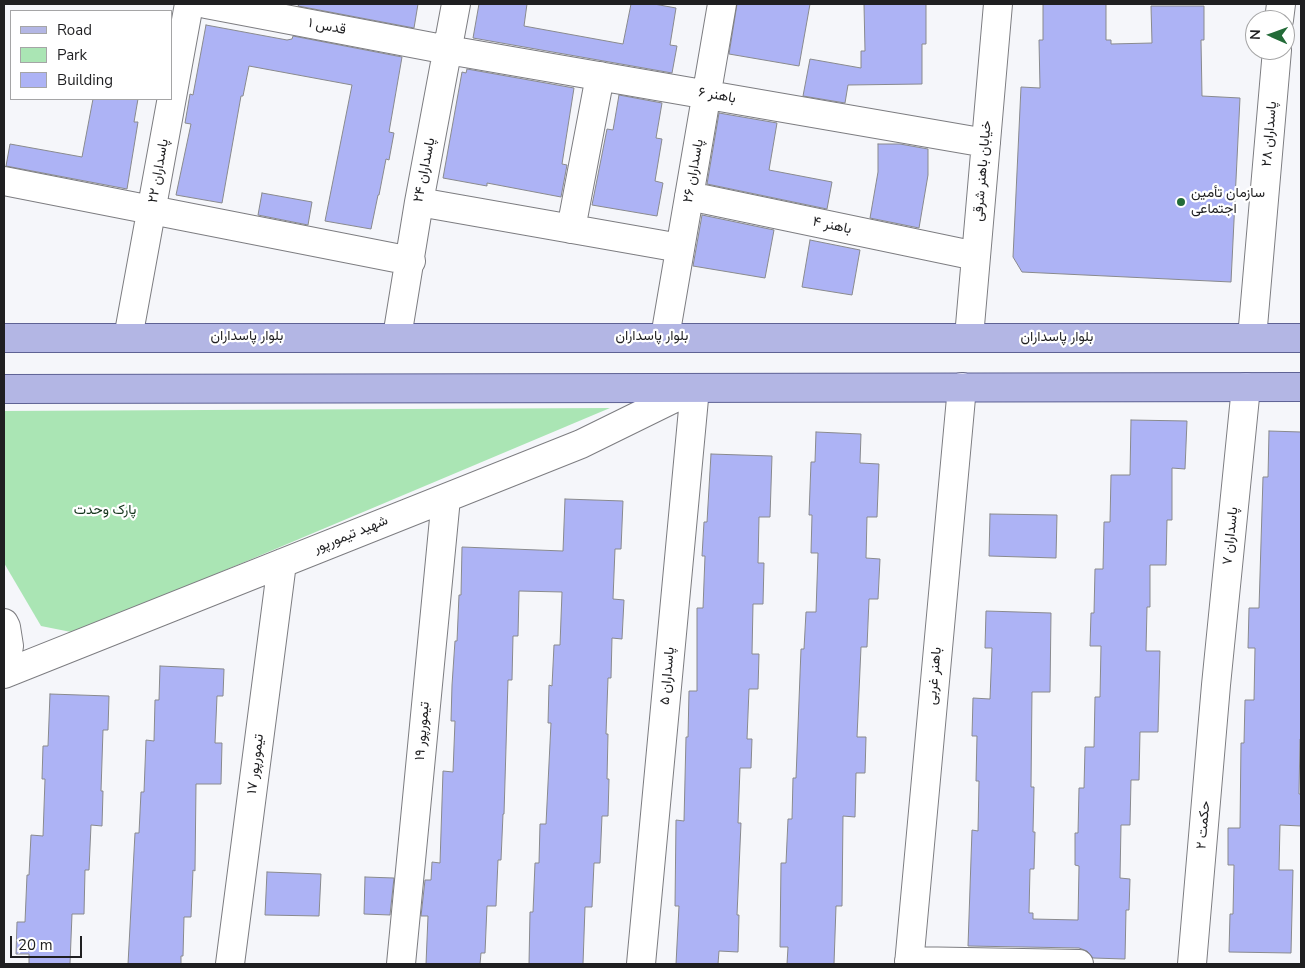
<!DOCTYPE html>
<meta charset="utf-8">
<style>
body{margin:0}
#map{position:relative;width:1305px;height:968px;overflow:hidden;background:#f5f6fa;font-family:"Nunito Sans",sans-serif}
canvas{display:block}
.frame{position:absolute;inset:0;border:5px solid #1f1f21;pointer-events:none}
.legend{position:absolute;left:10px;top:10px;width:162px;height:90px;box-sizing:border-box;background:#fff;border:1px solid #a5a5a6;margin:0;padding:6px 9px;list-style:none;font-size:15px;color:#1f1f21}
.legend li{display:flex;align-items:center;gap:10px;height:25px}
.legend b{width:25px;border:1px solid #a5a5a6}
.north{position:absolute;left:1245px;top:10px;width:50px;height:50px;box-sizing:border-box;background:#fff;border:1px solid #a5a5a6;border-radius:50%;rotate:272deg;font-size:14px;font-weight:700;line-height:20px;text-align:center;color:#1f1f21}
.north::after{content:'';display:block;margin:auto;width:18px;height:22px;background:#236b38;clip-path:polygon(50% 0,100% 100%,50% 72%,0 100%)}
.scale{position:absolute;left:10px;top:936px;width:72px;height:22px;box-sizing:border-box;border:2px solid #1f1f21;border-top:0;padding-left:6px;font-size:15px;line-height:18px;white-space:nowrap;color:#1f1f21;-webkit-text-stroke:4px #fff;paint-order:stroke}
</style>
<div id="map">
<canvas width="1305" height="968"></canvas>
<div class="frame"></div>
<ul class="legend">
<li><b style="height:6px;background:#b3b6e4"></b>Road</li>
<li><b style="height:14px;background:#aae5b4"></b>Park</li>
<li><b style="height:14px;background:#adb3f5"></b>Building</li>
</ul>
<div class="north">N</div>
<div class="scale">20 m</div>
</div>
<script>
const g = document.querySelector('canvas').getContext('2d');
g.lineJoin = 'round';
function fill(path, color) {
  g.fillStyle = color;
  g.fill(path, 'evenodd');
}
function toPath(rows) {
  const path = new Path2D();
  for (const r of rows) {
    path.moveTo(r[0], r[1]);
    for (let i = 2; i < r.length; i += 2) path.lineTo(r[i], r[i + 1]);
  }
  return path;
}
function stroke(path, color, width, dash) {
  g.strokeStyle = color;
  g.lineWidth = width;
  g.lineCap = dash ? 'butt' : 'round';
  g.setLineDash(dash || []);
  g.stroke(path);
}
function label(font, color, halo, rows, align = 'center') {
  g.font = font + ' "Nunito Sans",Vazirmatn,sans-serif';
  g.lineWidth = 4.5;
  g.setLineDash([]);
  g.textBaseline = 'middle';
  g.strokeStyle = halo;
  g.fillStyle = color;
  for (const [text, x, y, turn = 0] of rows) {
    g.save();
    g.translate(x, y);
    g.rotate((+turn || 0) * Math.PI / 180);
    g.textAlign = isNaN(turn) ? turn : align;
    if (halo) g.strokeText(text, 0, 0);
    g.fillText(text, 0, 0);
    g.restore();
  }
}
fill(toPath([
 [610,408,76,633,41,626,4,563,4,411]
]), '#aae5b4');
const building = toPath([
 [299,4,418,4,414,28,298,6,299,4],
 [479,4,527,4,524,26,623,44,631,4,654,4,676,8,670,45,677,46,672,73,473,38,479,4],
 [737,4,810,4,799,66,729,54,737,4],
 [864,4,926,4,926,44,922,44,922,84,848,85,845,103,803,96,810,59,861,68,861,51,865,51,864,4],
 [1043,4,1106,4,1106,40,1111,40,1111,44,1152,43,1151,6,1204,6,1204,40,1201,40,1202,96,1240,98,1231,282,1022,272,1013,257,1021,87,1040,88,1039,40,1043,40,1043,4],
 [206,25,287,40,292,39,293,36,402,57,389,132,394,133,389,160,386,159,379,195,378,195,371,229,325,221,352,85,249,66,243,96,241,96,222,203,176,195,191,124,185,123,190,94,193,95,206,25],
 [467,69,574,88,562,164,567,165,561,197,487,183,487,186,443,178,462,72,466,73,467,69],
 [619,95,662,103,656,138,662,139,655,181,663,183,657,216,592,205,607,129,613,130,619,95],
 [93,99,138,99,134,122,138,122,127,189,6,166,10,144,82,157,93,99],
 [719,113,777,123,769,170,832,182,827,209,707,184,719,113],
 [878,144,900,144,928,149,928,175,919,228,870,218,878,172,878,144],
 [262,193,312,202,308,225,258,215,262,193],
 [702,215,774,230,765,278,693,266,702,215],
 [810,240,860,250,852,295,802,287,810,240],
 [1131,420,1187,421,1185,469,1172,468,1172,520,1167,520,1166,565,1150,565,1150,607,1147,607,1146,651,1160,651,1158,732,1140,732,1139,780,1131,780,1130,825,1121,825,1120,878,1130,879,1129,910,1126,910,1125,959,1093,958,1087,951,1079,948,968,946,972,830,978,831,979,781,976,781,977,736,972,736,973,698,990,699,992,648,985,648,986,611,1051,613,1050,692,1032,692,1031,787,1034,787,1033,832,1035,832,1034,869,1030,869,1029,913,1033,913,1033,919,1078,920,1079,866,1075,865,1075,833,1078,833,1079,788,1084,788,1085,747,1094,747,1095,697,1100,697,1101,646,1090,646,1091,613,1094,613,1095,569,1103,569,1104,522,1110,522,1111,475,1130,475,1131,420],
 [1269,431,1301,432,1301,739,1300,739,1299,794,1301,794,1301,826,1280,825,1279,870,1293,870,1291,953,1229,952,1230,914,1233,914,1234,865,1228,865,1228,828,1240,828,1241,743,1244,743,1245,700,1254,700,1255,648,1248,648,1249,608,1259,608,1263,477,1268,477,1269,431],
 [816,432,861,434,860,463,879,464,877,517,867,517,866,558,880,559,878,599,869,599,867,647,861,647,857,737,866,737,865,773,856,773,855,817,843,816,842,906,836,906,834,964,787,964,788,947,780,947,781,863,786,863,788,819,792,819,793,778,796,778,801,649,804,649,806,612,816,612,818,553,811,553,812,515,809,515,811,462,815,462,816,432],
 [711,454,772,456,770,517,759,517,758,563,764,563,763,604,753,604,752,654,759,654,758,689,749,689,747,739,752,739,751,768,740,768,738,823,741,823,737,915,739,915,738,952,719,951,718,964,676,964,679,906,675,906,676,820,684,821,686,737,688,737,689,691,697,691,697,608,703,608,705,556,702,556,704,522,707,522,711,454],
 [565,499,623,501,621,549,615,549,613,599,624,600,622,639,612,638,611,678,608,678,606,734,608,734,607,779,609,779,608,816,602,816,600,863,594,863,592,907,585,907,583,964,529,964,530,912,533,912,535,863,539,863,540,824,546,824,551,723,548,723,549,685,552,686,554,645,560,645,562,592,519,591,518,636,513,636,512,680,508,680,504,814,503,814,501,860,498,860,496,906,487,906,485,953,481,953,480,964,426,964,428,916,421,916,425,880,431,880,432,862,440,863,443,771,453,772,455,721,451,721,452,685,455,641,457,641,459,595,461,595,462,547,563,551,565,499],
 [990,514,1057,515,1056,558,989,556,990,514],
 [160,666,224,669,223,696,217,696,215,743,222,743,221,784,196,784,195,871,193,870,191,917,184,917,183,956,181,956,181,964,128,964,135,833,139,833,141,792,144,792,146,740,154,741,155,700,159,700,160,666],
 [50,694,109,696,108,730,103,730,101,791,103,791,102,826,91,825,89,870,85,870,84,914,72,914,70,964,29,964,29,954,16,954,17,922,25,922,27,875,29,875,31,835,43,836,45,779,42,779,43,746,48,746,50,694],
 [267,872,321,874,319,916,265,915,267,872],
 [365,877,394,878,390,915,364,914,365,877]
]);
fill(building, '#adb3f5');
stroke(building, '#898a8d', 1);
const minor = toPath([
 [206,4,448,50,986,143],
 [1279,20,1281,4],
 [4,181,411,261],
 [689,196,976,256],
 [419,202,680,248],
 [571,229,600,76],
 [397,337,419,202,456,4],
 [665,337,722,4],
 [969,337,998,4],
 [128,338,189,4],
 [1252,338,1277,50],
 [4,623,6,627,9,646,4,671],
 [4,674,581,444,695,388],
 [909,961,1079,964],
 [230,964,282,563],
 [401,964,446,498],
 [641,964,695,388],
 [909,964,962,387],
 [1192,964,1216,685,1246,387]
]);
const major = toPath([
 [4,338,1301,338],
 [4,389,1301,387]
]);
stroke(minor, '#7d7d81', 30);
stroke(major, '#5e6294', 30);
stroke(minor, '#fff', 28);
stroke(major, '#b3b6e4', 28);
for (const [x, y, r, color] of [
 [1181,202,5,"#236b38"]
]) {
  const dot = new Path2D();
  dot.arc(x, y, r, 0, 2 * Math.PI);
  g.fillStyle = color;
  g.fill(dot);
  stroke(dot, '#fff', 2);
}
label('14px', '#1f1f21', '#fff', [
 ["قدس ۱",327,27,11],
 ["باهنر ۶",717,96,10],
 ["پاسداران ۲۸",1270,134,-85],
 ["پاسداران ۲۴",425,170,-79],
 ["پاسداران ۲۲",159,171,-80],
 ["پاسداران ۲۶",694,171,-80],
 ["خیابان باهنر شرقی",983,171,-85],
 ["باهنر ۴",832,226,12],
 ["بلوار پاسداران",247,337],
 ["بلوار پاسداران",652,337],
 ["بلوار پاسداران",1057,338],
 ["شهید تیمورپور",351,535,-22],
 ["پاسداران ۷",1231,536,-84],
 ["پاسداران ۵",668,676,-85],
 ["باهنر غربی",935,676,-85],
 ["تیمورپور ۱۹",423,731,-85],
 ["تیمورپور ۱۷",256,764,-83],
 ["حکمت ۲",1204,825,-85]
]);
label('14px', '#1f1f21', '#fff', [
 ["سازمان تأمین",1191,194],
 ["اجتماعی",1191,210]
], 'left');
label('14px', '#14351c', '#fff', [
 ["پارک وحدت",105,511]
]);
</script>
